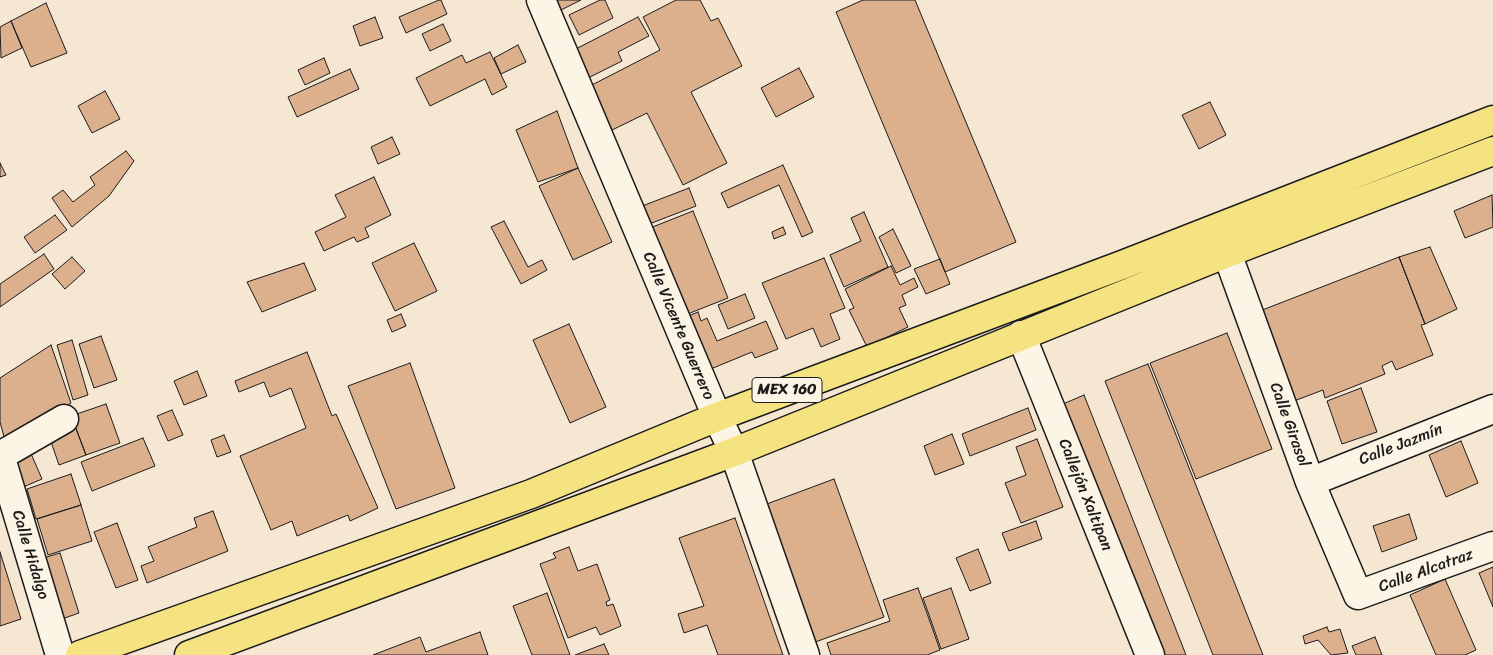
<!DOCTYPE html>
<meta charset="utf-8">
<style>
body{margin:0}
canvas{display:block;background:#f6e7d3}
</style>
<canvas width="1493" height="655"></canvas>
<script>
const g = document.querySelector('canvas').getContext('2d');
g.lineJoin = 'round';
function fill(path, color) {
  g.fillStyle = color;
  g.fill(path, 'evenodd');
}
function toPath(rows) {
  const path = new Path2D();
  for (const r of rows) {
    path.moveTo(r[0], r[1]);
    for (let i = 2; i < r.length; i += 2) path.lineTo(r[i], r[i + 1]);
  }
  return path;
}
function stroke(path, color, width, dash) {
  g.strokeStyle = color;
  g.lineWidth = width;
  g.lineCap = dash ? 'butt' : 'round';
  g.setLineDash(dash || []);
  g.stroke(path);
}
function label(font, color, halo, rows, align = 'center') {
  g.font = font + ' Sriracha,sans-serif';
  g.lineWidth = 4;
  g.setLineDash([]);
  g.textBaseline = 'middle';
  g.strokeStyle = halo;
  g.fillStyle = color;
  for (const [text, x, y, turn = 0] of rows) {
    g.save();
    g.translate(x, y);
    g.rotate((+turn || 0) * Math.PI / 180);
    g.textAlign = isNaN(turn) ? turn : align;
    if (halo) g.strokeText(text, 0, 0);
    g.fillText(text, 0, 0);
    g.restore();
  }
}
const building = toPath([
 [439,0,441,0,447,14,406,33,399,17,439,0],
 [554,0,581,0,559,11,554,0],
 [600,0,605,0,613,18,579,35,569,15,600,0],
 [676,0,700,0,711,21,718,18,742,66,691,92,727,163,683,185,647,113,608,132,586,88,660,50,643,17,676,0],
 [863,0,915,0,1016,242,945,272,836,12,863,0],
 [46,3,67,53,31,67,11,21,46,3],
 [375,17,383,38,360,46,353,26,375,17],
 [638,17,649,36,618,52,622,61,584,80,570,52,638,17],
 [11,21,22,48,1,58,0,27,11,21],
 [443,24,451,41,430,51,422,34,443,24],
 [518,45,526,62,501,74,494,58,518,45],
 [490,52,507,87,492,95,485,79,430,106,416,78,462,55,466,63,490,52],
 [324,58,330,73,305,85,298,70,324,58],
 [799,68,814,97,776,117,761,88,799,68],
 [350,69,359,89,297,117,288,97,350,69],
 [105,91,120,119,92,133,78,106,105,91],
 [1210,102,1226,135,1199,149,1182,115,1210,102],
 [557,111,578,168,538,182,516,130,557,111],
 [392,137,400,154,378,164,371,147,392,137],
 [126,151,134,161,109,196,72,227,52,198,63,190,73,202,95,185,90,177,126,151],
 [0,163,6,175,0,177,0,163],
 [783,165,813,232,802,237,779,185,728,208,721,193,783,165],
 [578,168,612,242,573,260,539,186,578,168],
 [374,177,391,215,365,228,369,237,357,242,354,237,324,251,315,232,346,217,335,195,374,177],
 [689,188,696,206,644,226,637,208,689,188],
 [1492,195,1493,227,1465,238,1454,211,1492,195],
 [693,211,728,298,680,317,645,230,693,211],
 [864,212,888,267,844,287,830,255,861,241,851,218,864,212],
 [55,215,67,230,35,253,24,237,55,215],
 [504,221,528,267,542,260,547,270,521,284,491,227,504,221],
 [783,227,786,234,774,239,772,232,783,227],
 [893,229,911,266,896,273,879,237,893,229],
 [414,243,437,291,395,311,372,263,414,243],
 [1430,247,1457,309,1425,324,1399,257,1430,247],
 [44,254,54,269,0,307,0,284,44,254],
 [72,257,85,271,65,289,52,274,72,257],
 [1399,257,1425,324,1421,325,1433,355,1396,370,1392,361,1382,366,1385,374,1325,398,1323,390,1286,404,1252,314,1399,257],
 [824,258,845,308,830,314,840,339,821,347,813,328,786,339,762,283,824,258],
 [940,259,950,284,926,294,914,269,940,259],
 [304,263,316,290,262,312,247,282,304,263],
 [891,266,900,285,914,278,918,287,902,295,906,305,899,308,908,327,867,347,849,310,854,308,845,289,891,266],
 [745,294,755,318,728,329,718,305,745,294],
 [698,312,701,321,707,318,717,341,766,321,778,349,755,358,752,352,701,373,679,320,698,312],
 [401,314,406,326,392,332,387,320,401,314],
 [569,324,606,407,570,423,533,340,569,324],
 [1227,333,1272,449,1196,479,1150,363,1227,333],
 [101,336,117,380,94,388,79,344,101,336],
 [72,340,88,395,73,400,57,345,72,340],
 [51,345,71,403,6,444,0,422,0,378,51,345],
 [307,352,332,416,336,414,378,508,350,521,348,515,297,536,292,521,271,530,240,456,306,428,291,388,270,397,264,382,239,392,235,381,307,352],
 [410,363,455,488,396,509,348,386,410,363],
 [1148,364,1263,655,1213,655,1105,381,1148,364],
 [197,371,207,396,184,405,174,381,197,371],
 [1361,388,1377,432,1342,444,1327,401,1361,388],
 [1084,395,1186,655,1162,655,1063,404,1084,395],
 [106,404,120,443,86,455,71,416,106,404],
 [1028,408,1036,430,970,456,962,434,1028,408],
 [172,410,183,435,168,441,157,416,172,410],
 [74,423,86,455,59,465,48,433,74,423],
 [952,434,964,464,935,475,924,446,952,434],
 [224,435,231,452,217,457,211,440,224,435],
 [143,438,155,466,92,491,81,462,143,438],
 [1037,439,1063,507,1021,523,1005,483,1026,475,1016,447,1037,439],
 [1461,441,1478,483,1446,497,1429,455,1461,441],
 [29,449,42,479,21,488,8,458,29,449],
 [71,474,81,505,36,519,27,489,71,474],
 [834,479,884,617,807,645,756,508,834,479],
 [81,505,92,541,48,555,37,519,81,505],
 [213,511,228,551,147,583,141,566,154,561,148,547,197,527,194,518,213,511],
 [1409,514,1417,539,1382,552,1373,526,1409,514],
 [735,518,783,655,718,655,707,625,684,633,678,614,704,606,679,538,735,518],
 [1036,521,1042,539,1009,551,1002,533,1036,521],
 [117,523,138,580,116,588,94,532,117,523],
 [569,547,578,571,597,564,610,600,606,602,607,606,613,604,621,626,600,635,596,627,568,638,540,564,556,558,553,553,569,547],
 [978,549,991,583,970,591,956,558,978,549],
 [0,552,21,619,0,626,0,552],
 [60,553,79,613,59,620,40,559,60,553],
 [1493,567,1493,607,1479,573,1493,567],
 [1445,579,1476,650,1465,655,1436,655,1410,595,1445,579],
 [918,588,940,650,927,655,831,655,827,643,890,621,883,600,918,588],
 [951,588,969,639,941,649,923,598,951,588],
 [547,593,570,655,532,655,513,606,547,593],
 [1327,627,1329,632,1340,629,1348,653,1331,655,1318,640,1305,644,1303,636,1327,627],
 [480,632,488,655,373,655,420,637,426,652,480,632],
 [1375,637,1382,655,1356,655,1352,646,1375,637],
 [604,644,609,655,575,655,604,644]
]);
fill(building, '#dcaf8d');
stroke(building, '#1c1c1c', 1);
const minor = toPath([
 [541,0,717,417,734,452,805,655],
 [1227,253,1310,482,1358,595,1493,546],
 [1021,335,1150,655],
 [0,455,60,655],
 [0,456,64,419],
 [1310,482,1493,409]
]);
const major = toPath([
 [80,655,531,494,717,417,1122,265,1493,120],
 [189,655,734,452,1227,253,1493,151]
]);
stroke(minor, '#1c1c1c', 31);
stroke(major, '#1c1c1c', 31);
stroke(minor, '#fcf5e5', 28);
stroke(major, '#f5e382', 28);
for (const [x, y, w] of [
 [787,390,70]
]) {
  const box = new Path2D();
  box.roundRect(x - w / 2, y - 12.5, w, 25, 4);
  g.fillStyle = '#fcf5e5';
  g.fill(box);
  stroke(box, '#1c1c1c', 1);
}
label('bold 15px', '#1c1c1c', null, [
 ["MEX 160",787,390]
]);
label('16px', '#1c1c1c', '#fcf5e5', [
 ["Calle Vicente Guerrero",678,326,67],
 ["Calle Girasol",1289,425,70],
 ["Calle Jazmín",1401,445,-21],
 ["Callejón Xaltipan",1085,495,68],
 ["Calle Hidalgo",30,555,73],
 ["Calle Alcatraz",1426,571,-20]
]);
</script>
